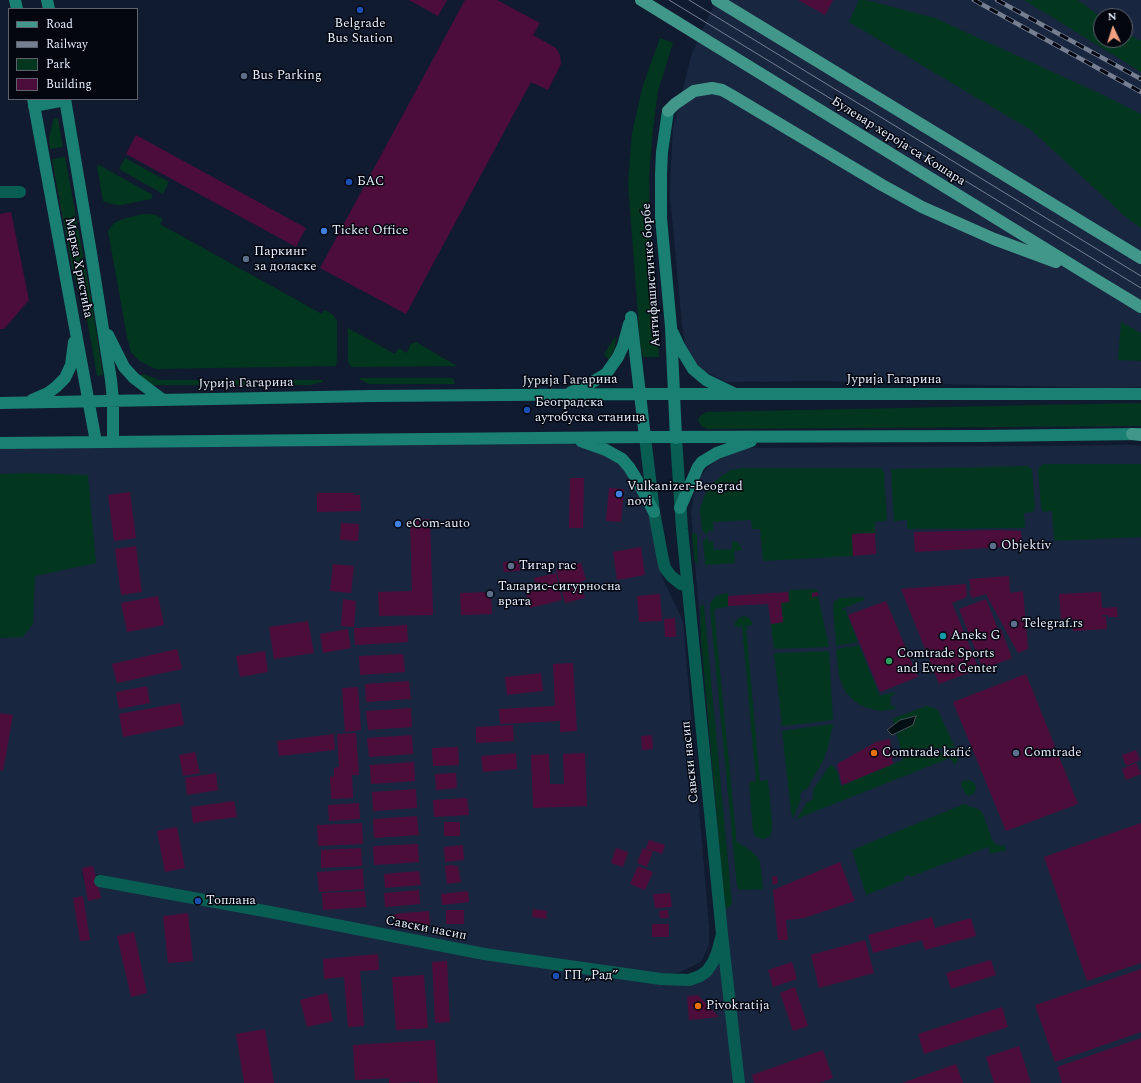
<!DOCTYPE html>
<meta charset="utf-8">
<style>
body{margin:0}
#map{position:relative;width:1141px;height:1083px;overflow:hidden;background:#101b30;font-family:Spectral,serif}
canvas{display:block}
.legend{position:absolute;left:8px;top:8px;width:130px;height:92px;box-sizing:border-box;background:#03060f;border:1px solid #5e636e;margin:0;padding:5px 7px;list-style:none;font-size:12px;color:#e6eefd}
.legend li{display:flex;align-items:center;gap:8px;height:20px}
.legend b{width:20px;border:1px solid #5e636e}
.north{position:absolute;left:1093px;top:8px;width:40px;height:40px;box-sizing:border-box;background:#03060f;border:1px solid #5e636e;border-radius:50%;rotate:356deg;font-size:11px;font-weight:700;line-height:16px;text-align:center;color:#e6eefd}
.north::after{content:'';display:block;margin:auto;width:14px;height:18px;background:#f2a080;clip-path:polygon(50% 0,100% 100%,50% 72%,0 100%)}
</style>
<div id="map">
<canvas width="1141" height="1083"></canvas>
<ul class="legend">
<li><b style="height:5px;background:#41978a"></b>Road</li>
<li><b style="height:5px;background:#757f91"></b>Railway</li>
<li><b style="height:11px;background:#02361f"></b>Park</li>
<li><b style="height:11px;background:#4d0d3a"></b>Building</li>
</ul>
<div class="north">N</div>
</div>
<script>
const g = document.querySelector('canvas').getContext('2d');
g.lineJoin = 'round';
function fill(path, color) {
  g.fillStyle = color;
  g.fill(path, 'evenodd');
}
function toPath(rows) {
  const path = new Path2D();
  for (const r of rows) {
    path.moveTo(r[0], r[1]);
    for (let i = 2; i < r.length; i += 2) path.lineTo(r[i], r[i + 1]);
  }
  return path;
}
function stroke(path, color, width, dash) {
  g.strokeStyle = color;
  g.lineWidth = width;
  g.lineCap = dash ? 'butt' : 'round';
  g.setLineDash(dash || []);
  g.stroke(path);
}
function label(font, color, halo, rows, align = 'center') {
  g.font = font + ' Spectral,serif';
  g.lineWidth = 3;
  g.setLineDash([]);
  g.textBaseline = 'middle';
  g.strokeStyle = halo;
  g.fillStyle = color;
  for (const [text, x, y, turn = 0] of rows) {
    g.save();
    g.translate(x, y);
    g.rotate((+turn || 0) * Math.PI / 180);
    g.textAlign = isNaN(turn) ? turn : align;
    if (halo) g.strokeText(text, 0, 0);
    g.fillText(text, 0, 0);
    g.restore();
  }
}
fill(toPath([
 [716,0,1141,0,1141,387,1105,388,820,381,726,382,704,371,693,361,685,345,682,324,670,196,671,163,673,128,692,53],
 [1101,16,1125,16,1125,40,1101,40],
 [560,441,605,452,620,463,650,513,662,577,683,621,709,926,709,945,701,962,680,972,662,975,485,950,82,872,84,881,293,921,689,984,726,938,691,513,694,493,699,477,718,458,734,451,750,448,1134,445,1141,446,1141,1083,0,1083,0,448]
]), '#182640');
fill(toPath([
 [859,0,866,0,935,18,1101,94,1141,114,1141,228,1128,219,1031,130,849,22],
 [1024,0,1078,0,1101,17,1101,40,1125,40,1125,32,1141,41,1141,72],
 [660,38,673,43,658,91,653,130,649,177,650,228,659,357,643,357,640,341,628,183,632,133,643,85],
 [57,118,58,119,63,147,50,149,49,137,52,126,53,119],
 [65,157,91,298,103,375,97,376,87,319,73,273,56,181,52,159],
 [125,158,169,182,163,194,119,169],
 [99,165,153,195,151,199,121,205,115,205,103,201,97,166],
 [142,214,150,214,156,215,163,219,160,224,322,314,324,310,332,314,335,318,337,321,337,357,336,366,156,369,147,365,138,360,131,352,127,337,108,231,114,223,123,219],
 [1121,322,1141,333,1141,361,1118,360],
 [348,328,395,354,399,348,407,353,411,344,416,342,457,366,351,367,348,361],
 [616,335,615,348,609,360,604,354],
 [143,374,160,380,323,380,322,382,310,385,154,385,142,380,139,376],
 [358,378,453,378,455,384,369,384,363,381],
 [1141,403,1141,426,707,429,701,426,698,420,700,416,706,412],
 [1045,464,1141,464,1141,537,1055,541,1054,538,1052,511,1043,512,1041,507,1038,469,1042,465],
 [1027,466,1032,469,1035,507,1033,512,1024,513,1025,528,907,529,907,520,894,521,891,472,891,470,893,469],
 [744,468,882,468,884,472,887,521,875,522,875,533,852,534,853,556,763,561,760,529,752,529,751,520,713,522,713,531,708,531,708,534,706,534,704,533,702,530,700,509,705,494,710,486,720,477,731,470],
 [28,473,88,475,96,563,35,576,33,624,23,637,0,638,0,474],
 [693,533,695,533,697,535,698,566,694,559,692,535],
 [708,537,709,542,713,541,714,550,732,549,732,541,735,541,739,543,742,550,734,551,735,563,705,565,703,541],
 [817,589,818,592,812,593,812,597,818,596,829,647,774,649,771,624,783,622,781,603,789,602,789,590],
 [728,593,728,606,727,607,714,609,736,834,736,841,755,854,760,862,763,889,745,890,740,890,737,887,710,609,710,604,715,597,719,595],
 [864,597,864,600,842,609,843,610,845,609,858,642,836,646,833,607,834,602,839,598],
 [702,604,704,605,732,903,731,906,727,909,725,907,701,640,700,607],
 [744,616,747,617,751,620,753,625,746,626,760,781,768,780,772,822,772,832,769,837,763,839,755,836,753,831,749,782,756,781,742,626,734,627,736,621,739,618],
 [859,645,880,696,894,692,895,694,891,696,890,701,891,705,895,707,896,709,882,711,871,709,860,705,852,699,845,691,839,677,836,649],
 [829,651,833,720,782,726,774,653],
 [926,706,931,707,938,710,955,748,901,749,896,733,913,725,916,717,900,720,894,725,892,719],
 [833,724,828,747,823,761,807,789,801,792,800,796,801,799,792,820,782,731],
 [955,753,956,754,958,758,957,762,954,765,950,758,801,817,796,821,807,802,813,799,813,790,830,765,831,764,837,771,841,786,903,760,902,754],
 [968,780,970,780,975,784,976,790,973,794,968,796,965,794,961,784,963,781],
 [964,804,980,810,983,814,992,840,997,845,1005,846,1006,850,991,854,988,847,910,877,909,875,904,877,904,880,866,895,852,850]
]), '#02361f');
const water = toPath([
 [916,716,913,725,892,735,887,730,900,720,916,716]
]);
fill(water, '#030f12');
stroke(water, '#475258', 1);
fill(toPath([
 [409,0,447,0,438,16],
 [465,0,497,0,540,23,533,35,556,48,560,55,561,64,548,90,531,82,406,314,320,268],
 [798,0,833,0,825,15],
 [136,135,306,228,296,247,126,154],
 [11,212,29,300,4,329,0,329,0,214],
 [570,478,584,478,583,528,569,528],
 [609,488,624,489,621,522,606,521],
 [130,492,136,538,114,541,108,495],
 [317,493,354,493,354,495,360,495,361,511,317,512],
 [430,519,433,615,379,616,378,592,412,591,410,520],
 [341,523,359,524,358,541,340,540],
 [998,530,1021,531,1022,546,915,552,914,532],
 [875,533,876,554,853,556,852,534],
 [136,546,142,592,121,595,115,549],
 [641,547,645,575,617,580,613,552],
 [519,561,520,571,504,572,503,562],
 [581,563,586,580,581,582,585,598,565,603,556,569],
 [333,564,354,566,351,593,330,591],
 [556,573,562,600,530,608,524,585,535,583,534,578],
 [1009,576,1010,593,1023,591,1028,649,1018,653,986,594,972,598,969,591,971,590,969,579],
 [966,584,967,597,952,603,979,669,939,684,901,589],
 [491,592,492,614,461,615,460,593],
 [788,592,789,602,781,603,783,622,771,624,768,604,728,606,728,596],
 [818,592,818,596,812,597,812,593],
 [1101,592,1102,608,1117,607,1118,617,1108,617,1108,615,1102,615,1102,617,1106,616,1107,629,1073,631,1072,618,1061,619,1059,594],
 [660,594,662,621,639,622,637,596],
 [158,596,164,625,127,632,121,603],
 [343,599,356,601,354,627,341,626],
 [986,599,998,629,1001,629,1012,658,983,669,959,609],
 [886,601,918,677,880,692,848,615],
 [675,618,676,637,665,637,664,619],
 [308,621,314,653,274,659,269,627],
 [407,625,408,642,355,645,354,628],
 [348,629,351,648,323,653,320,634],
 [177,649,182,669,117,683,112,664],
 [265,651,268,672,240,677,236,656],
 [403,654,405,672,360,675,359,656],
 [573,663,577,731,560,732,560,721,500,724,499,709,555,706,553,664],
 [541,673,543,691,507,695,505,677],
 [1026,674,1078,804,1006,831,953,702],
 [409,681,411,699,366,702,365,684],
 [147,686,150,703,119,709,116,692],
 [358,687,361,730,345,732,342,688],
 [180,703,184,725,123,737,119,714],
 [411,708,412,727,368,730,366,711],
 [0,713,13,715,3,771,0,770],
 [513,725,514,741,476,743,476,727],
 [356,733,359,775,352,775,353,798,331,799,330,777,334,776,334,768,339,767,337,734],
 [334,734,335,750,279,756,277,741],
 [412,735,413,754,369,757,367,738],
 [652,735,653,749,642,750,641,736],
 [890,739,893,764,842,785,837,764,876,742],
 [458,747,459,765,433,766,432,748],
 [1136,750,1140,760,1126,766,1122,755],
 [195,752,200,773,183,776,179,755],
 [516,753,517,769,483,772,481,756],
 [585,753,587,806,533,808,531,755,549,754,550,784,564,784,563,754],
 [414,762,415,781,371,784,370,765],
 [1136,763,1141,774,1126,780,1122,769],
 [216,773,218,790,187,795,185,778],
 [456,773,457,788,436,790,435,774],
 [416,789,417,808,373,811,372,792],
 [467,798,469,815,434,817,433,800],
 [234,801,237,817,193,823,191,807],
 [359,803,360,819,329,821,328,805],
 [417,816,419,835,374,838,373,819],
 [444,822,460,822,460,836,444,836],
 [362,823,363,844,318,846,317,825],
 [1141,823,1141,963,1087,981,1044,857],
 [177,827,185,868,165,872,157,831],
 [649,840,665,845,662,854,646,848],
 [418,844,419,862,374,865,373,846],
 [463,845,464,860,445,862,444,847],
 [361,848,362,866,321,868,321,850],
 [616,848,628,852,623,867,611,863],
 [643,848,653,851,647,867,637,863],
 [840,862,855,901,804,918,786,920,788,940,778,940,773,890],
 [451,865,458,866,461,882,447,884,445,866],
 [93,866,101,898,88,901,82,868],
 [638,866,653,872,645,890,630,884],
 [363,869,364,889,319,892,317,872],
 [419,871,421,885,385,888,384,874],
 [777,876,778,883,773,885,772,877],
 [419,890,420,904,385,907,384,893],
 [365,891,366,907,323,910,322,893],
 [468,891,469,902,442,905,441,894],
 [670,893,672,907,655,908,653,894],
 [83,896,90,940,80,941,73,898],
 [533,909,547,911,546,919,532,917],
 [446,910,464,910,464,924,446,924],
 [668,910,669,918,660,918,659,911],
 [429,911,430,925,395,928,394,914],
 [188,913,193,961,168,963,163,916],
 [932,917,935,928,971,918,976,936,925,950,922,940,873,953,868,935],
 [652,924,669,924,669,937,652,937],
 [134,932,147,993,131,997,117,936],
 [865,940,874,973,819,988,811,955],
 [378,954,379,970,360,971,364,1026,348,1027,344,977,324,979,323,959],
 [991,960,996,975,951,989,946,973],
 [447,961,450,1022,435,1023,432,962],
 [792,962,797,979,773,987,768,970],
 [1141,969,1141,1032,1055,1062,1035,1005],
 [424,975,428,1028,396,1030,392,977],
 [795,987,808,1026,793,1031,780,993],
 [327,993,333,1021,307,1027,300,1000],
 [698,995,719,1017,689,1020,687,996],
 [1002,1007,1008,1027,924,1054,918,1034],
 [265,1029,274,1083,244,1083,236,1034],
 [1141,1038,1141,1083,1062,1083,1057,1067],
 [435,1040,438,1083,419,1083,419,1082,389,1083,389,1078,355,1080,353,1045],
 [1019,1046,1031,1083,994,1083,986,1057],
 [823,1050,833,1078,819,1083,754,1083,752,1075],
 [956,1064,963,1083,902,1083]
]), '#4d0d3a');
stroke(toPath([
 [0,192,20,192],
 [645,437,654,512,663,560,665,568,671,576,681,584,688,586],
 [676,438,682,529,722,934,739,1083],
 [100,881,270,912,484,954,661,979,689,980,700,976,707,971,713,962,717,953,722,934]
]), '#095e54', 12);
stroke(toPath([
 [15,0,17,9],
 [47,0,49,9],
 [33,99,96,442],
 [65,99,91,253,111,380,113,401,113,442],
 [34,106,65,100],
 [668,111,662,152,661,174,661,218,671,327,676,438],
 [631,317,645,437],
 [673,333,679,346,693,369,706,380,733,393],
 [108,335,124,367,134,378,163,400],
 [571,392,584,387,606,374,618,357,623,346,629,324],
 [32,400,48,393,56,387,65,378,71,365,74,342],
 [0,403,372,396,640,394,1141,394],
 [581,441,606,450,622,459,629,467,637,480,654,512],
 [0,443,645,437,982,436,1141,434],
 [680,508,698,467,702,462,717,453,751,441]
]), '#198073', 12);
stroke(toPath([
 [641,0,1080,270,1141,307],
 [717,0,1141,258],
 [668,111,675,104,694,91,712,88,722,90,731,95,882,185,922,207,994,239,1056,262],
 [1132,434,1141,435]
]), '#41978a', 12);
stroke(toPath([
 [669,0,1141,288],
 [689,0,1141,276]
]), '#757f91', 1);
const rail = toPath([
 [974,0,1141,92],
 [997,0,1141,79]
]);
stroke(rail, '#757f91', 4.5);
stroke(rail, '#03060f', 3, [9]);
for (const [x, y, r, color] of [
 [360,10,4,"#1a4fb4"],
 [244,76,4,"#5c6f8a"],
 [349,182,4,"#1a4fb4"],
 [324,231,4,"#3f7fe0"],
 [246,259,4,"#5c6f8a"],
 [527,410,4,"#1a4fb4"],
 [619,494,4,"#3f7fe0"],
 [398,524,4,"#3f7fe0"],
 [993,546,4,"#5c6f8a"],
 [511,566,4,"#5c6f8a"],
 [490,594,4,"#5c6f8a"],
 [1014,624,4,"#5c6f8a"],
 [943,636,4,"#0f9aa8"],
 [889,661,4,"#2e9e5b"],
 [874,753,4,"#e8710a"],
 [1016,753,4,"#5c6f8a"],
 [198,901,4,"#1a4fb4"],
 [556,976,4,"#1a4fb4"],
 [698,1006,4,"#e8710a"]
]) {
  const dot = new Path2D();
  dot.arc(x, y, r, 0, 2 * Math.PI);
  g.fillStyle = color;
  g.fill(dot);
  stroke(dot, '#03060f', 1.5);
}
label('13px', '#e6eefd', '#03060f', [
 ["Belgrade",360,24,"center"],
 ["Bus Station",360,39,"center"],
 ["Bus Parking",252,76],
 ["БАС",357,182],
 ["Ticket Office",332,231],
 ["Паркинг",254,252],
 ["за доласке",254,267],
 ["Београдска",535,403],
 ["аутобуска станица",535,418],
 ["Vulkanizer-Beograd",627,487],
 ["novi",627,502],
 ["eCom-auto",406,524],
 ["Objektiv",1001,546],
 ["Тигар гас",519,566],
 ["Таларис-сигурносна",498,587],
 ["врата",498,602],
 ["Telegraf.rs",1022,624],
 ["Aneks G",951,636],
 ["Comtrade Sports",897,654],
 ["and Event Center",897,669],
 ["Comtrade kafić",882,753],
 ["Comtrade",1024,753],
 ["Топлана",206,901],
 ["ГП „Рад”",564,976],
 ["Pivokratija",706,1006]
], 'left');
label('13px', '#e6eefd', '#03060f', [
 ["Булевар хероја са Кошара",898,142,32],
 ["Марка Христића",78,268,79],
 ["Антифашистичке борбе",652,275,-94],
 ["Јурија Гагарина",894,380],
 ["Јурија Гагарина",570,381,-1],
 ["Јурија Гагарина",246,384,-1],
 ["Савски насип",691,762,-96],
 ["Савски насип",426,929,11]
]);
</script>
